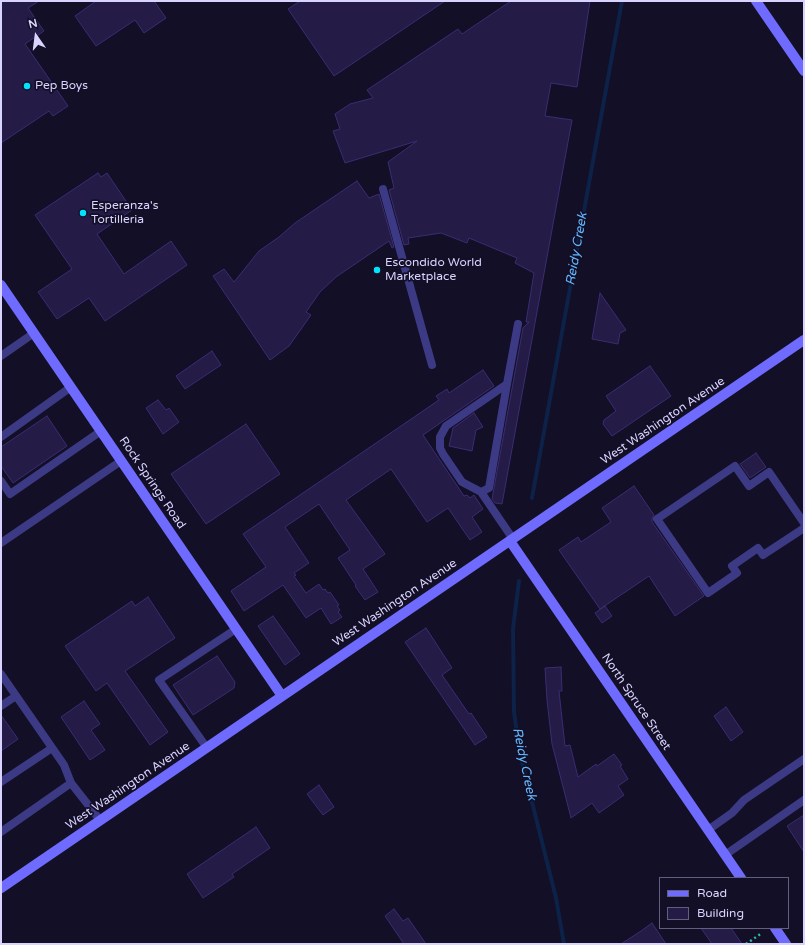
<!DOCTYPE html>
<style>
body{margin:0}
#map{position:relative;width:805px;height:945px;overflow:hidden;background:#130f26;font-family:"Varela Round",sans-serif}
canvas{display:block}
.frame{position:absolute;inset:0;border:2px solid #d9d4ff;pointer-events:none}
.legend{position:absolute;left:659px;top:877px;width:130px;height:52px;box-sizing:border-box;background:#130f26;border:1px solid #625e7d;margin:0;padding:5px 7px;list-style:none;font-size:12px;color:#d9d4ff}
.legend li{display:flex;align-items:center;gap:8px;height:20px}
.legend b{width:20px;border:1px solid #625e7d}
.north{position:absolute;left:16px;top:16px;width:40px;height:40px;-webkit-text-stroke:3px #130f26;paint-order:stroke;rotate:346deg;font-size:11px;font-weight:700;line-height:16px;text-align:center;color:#d9d4ff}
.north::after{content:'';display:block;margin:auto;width:14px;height:18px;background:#d9d4ff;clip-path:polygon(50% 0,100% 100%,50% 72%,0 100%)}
</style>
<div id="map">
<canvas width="805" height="945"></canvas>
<div class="frame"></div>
<ul class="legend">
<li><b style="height:5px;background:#6f6bff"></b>Road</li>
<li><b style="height:11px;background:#241b47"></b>Building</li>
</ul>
<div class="north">N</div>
</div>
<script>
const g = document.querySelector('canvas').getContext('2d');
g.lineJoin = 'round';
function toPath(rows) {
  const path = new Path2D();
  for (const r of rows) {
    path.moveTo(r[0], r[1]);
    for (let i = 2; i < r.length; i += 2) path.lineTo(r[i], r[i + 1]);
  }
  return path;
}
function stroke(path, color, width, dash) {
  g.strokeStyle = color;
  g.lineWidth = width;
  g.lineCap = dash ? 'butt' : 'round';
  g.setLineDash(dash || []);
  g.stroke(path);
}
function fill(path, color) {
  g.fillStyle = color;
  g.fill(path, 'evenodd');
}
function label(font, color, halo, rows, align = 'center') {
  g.font = font + ' "Varela Round",sans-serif';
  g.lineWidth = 3.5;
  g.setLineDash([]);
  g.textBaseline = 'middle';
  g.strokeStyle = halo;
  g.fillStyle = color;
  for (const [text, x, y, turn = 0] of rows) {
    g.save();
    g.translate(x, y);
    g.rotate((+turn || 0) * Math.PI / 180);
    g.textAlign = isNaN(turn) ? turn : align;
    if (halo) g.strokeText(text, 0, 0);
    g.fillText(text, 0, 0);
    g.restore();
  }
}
stroke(toPath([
 [532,498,622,1],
 [519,581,513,629,514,712,520,754,556,898,564,944]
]), '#0c2248', 4);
const building = toPath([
 [1,1,39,1,28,8,44,31,25,44,68,106,53,116,49,111,1,143,1,1],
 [96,1,154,1,166,18,144,33,135,20,96,46,75,16,96,1],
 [300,1,445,1,334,76,288,9,300,1],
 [511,1,590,1,577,87,551,83,545,116,572,120,502,504,495,503,492,499,523,328,529,322,526,322,534,273,515,263,517,258,469,238,467,243,441,233,408,238,409,244,404,245,389,190,394,188,388,162,417,141,345,163,333,131,340,129,335,114,350,104,373,98,367,90,458,29,462,34,511,1],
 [98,173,101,177,107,173,132,210,97,234,124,274,171,241,187,265,105,321,89,298,57,319,38,292,72,269,35,215,98,173],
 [357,181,369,198,379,194,394,247,392,248,389,241,336,277,320,292,306,312,311,315,289,346,270,360,213,276,224,269,234,282,259,251,279,237,295,223,357,181],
 [600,293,626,330,620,333,618,344,592,339,600,293],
 [212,351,221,365,185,389,176,376,212,351],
 [650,366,671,396,612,436,603,424,604,420,616,411,606,396,650,366],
 [483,370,494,386,423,435,464,496,467,495,470,498,474,495,483,509,472,517,482,532,470,540,448,508,427,522,391,469,346,500,385,554,363,569,378,592,365,600,355,586,356,585,338,558,350,550,319,504,285,527,309,563,294,573,296,575,294,576,306,593,319,584,323,590,325,589,328,593,330,592,339,605,337,606,340,610,338,612,342,617,331,624,321,608,306,618,283,585,244,611,231,591,266,567,243,534,439,400,436,396,447,389,449,393,483,370],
 [158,400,166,410,169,408,179,422,163,434,146,408,158,400],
 [474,413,483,427,476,430,472,451,449,446,453,428,474,413],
 [47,416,67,446,13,483,1,466,1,447,47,416],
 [246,424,280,474,206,524,171,474,246,424],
 [756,453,766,467,750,478,740,464,756,453],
 [634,486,654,515,652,519,652,522,704,596,675,616,649,576,600,609,559,550,578,537,581,542,611,522,602,508,634,486],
 [148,597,175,638,125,671,168,732,150,745,107,683,96,691,65,646,132,601,135,606,148,597],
 [605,606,612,616,602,623,595,613,605,606],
 [273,616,300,654,285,665,258,626,273,616],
 [426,628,452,668,442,675,469,714,471,713,487,737,475,745,405,642,426,628],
 [217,656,235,682,234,688,193,715,173,685,217,656],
 [561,667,562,691,559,691,565,746,570,745,578,777,596,764,597,766,614,754,622,765,620,766,628,779,618,786,624,795,599,813,592,803,571,818,552,744,547,700,545,668,561,667],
 [84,701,100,724,91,730,105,750,90,760,61,717,84,701],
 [726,707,743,732,731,741,714,716,726,707],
 [1,715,18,739,1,751,1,715],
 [319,785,334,807,323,815,307,794,319,785],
 [804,815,804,852,787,826,804,815],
 [256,827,270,848,232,874,234,877,203,898,187,874,256,827],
 [394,909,403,921,408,918,426,944,404,944,385,916,394,909],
 [652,923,666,944,621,944,641,931,652,923],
 [701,928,731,928,742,944,712,944,701,928]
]);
fill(building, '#241b47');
stroke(building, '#3b2d73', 1);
stroke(toPath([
 [746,944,762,933]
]), '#2fb8b0', 2.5, [2, 3]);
stroke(toPath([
 [383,189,432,365],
 [1,356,34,333],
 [507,384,446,426,440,437,440,448,443,454,462,482,481,492,489,488,507,384,518,324],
 [1,437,71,387],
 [1,481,10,494,101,431],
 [481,492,513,539],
 [804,523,769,472,749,486,735,466,657,519,708,593,737,573,732,566,758,548,763,555,804,528],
 [1,543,121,461],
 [1,674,64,765,71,783,100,820],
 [1,706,16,696],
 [207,748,159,680,236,629],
 [1,782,52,748],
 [708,830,732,813,744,800,804,759],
 [1,832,71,783],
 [725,855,804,800]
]), '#3d3a85', 8);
stroke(toPath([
 [756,1,804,71],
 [1,285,282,696],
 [510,541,741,878],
 [1,888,804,340],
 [775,928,786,944]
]), '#6f6bff', 10);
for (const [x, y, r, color] of [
 [27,86,4,"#00e5ff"],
 [83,213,4,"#00e5ff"],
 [377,270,4,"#00e5ff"]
]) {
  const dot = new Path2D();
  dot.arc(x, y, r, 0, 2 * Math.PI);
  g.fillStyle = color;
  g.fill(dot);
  stroke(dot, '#130f26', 1.5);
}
label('12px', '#d9d4ff', '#130f26', [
 ["Pep Boys",35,86],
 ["Esperanza's",91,206],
 ["Tortilleria",91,220],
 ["Escondido World",385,263],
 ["Marketplace",385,277]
], 'left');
label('12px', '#d9d4ff', '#130f26', [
 ["West Washington Avenue",663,421,-34],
 ["Rock Springs Road",152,483,56],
 ["West Washington Avenue",395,603,-34],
 ["North Spruce Street",636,702,56],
 ["West Washington Avenue",128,786,-34]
]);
label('italic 13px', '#62b6ff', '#130f26', [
 ["Reidy Creek",577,249,-80],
 ["Reidy Creek",524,764,78]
]);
</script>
